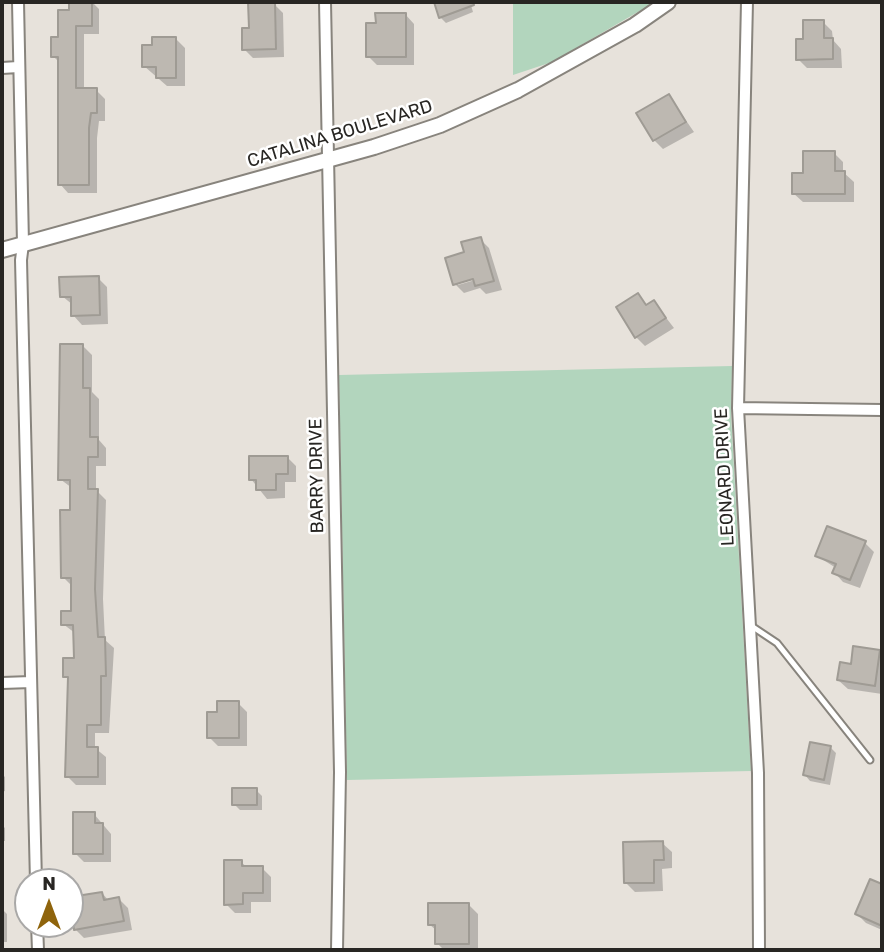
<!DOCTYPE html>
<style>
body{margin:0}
#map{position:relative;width:884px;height:952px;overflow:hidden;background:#e7e2db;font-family:Rubik,sans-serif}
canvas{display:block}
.frame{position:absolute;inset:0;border:4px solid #282623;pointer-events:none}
.north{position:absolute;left:14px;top:868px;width:70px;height:70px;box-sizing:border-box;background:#fff;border:2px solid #a9a8a7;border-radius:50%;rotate:0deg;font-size:19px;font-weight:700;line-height:28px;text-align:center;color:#282623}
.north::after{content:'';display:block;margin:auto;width:24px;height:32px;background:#8f640c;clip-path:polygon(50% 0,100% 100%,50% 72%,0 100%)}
</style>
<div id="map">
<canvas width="884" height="952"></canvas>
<div class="frame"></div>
<div class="north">N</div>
</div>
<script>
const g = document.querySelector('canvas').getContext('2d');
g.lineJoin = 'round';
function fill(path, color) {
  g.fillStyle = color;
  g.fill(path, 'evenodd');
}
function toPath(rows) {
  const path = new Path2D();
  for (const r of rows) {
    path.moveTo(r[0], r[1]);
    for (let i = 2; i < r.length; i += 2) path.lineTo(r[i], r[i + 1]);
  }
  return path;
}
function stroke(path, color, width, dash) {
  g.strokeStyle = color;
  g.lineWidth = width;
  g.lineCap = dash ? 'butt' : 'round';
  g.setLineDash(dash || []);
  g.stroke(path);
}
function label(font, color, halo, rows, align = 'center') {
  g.font = font + ' Rubik,sans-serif';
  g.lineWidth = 5;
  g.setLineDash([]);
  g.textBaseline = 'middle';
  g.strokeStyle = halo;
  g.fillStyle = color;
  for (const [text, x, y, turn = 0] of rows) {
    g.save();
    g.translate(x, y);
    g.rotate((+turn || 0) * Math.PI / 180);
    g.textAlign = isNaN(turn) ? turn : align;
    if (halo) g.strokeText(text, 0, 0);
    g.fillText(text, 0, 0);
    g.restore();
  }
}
fill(toPath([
 [513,2,655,2,552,62,513,75],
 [732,366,731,415,751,771,347,780,339,375]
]), '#b2d5bd');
fill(toPath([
 [70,2,92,2,99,9,99,34,84,34,84,90,96,90,105,99,105,121,99,121,97,138,97,193,68,193,60,184,60,63,53,56,70,12],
 [250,2,272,2,283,13,284,57,253,58,244,49,251,30],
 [436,2,470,2,473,12,446,23,440,17],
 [405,14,414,24,414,65,377,65,368,56,377,25],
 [823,22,832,31,833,40,841,49,842,68,807,68,798,59,805,41],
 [176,39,185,48,185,86,167,86,144,66,154,46],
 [669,96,694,132,663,149,654,140],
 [834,153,843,162,843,172,854,182,854,202,803,202,793,193,805,175],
 [480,239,489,248,502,290,486,294,480,288,464,293,455,284,466,253],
 [481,275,482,278,458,285,458,282],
 [98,278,107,287,108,324,82,325,73,315,73,305,62,296],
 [638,295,648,306,654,302,674,328,645,346,636,337],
 [83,346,92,355,92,392,99,399,99,440,106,448,106,466,96,466,96,490,106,500,103,599,105,640,114,648,109,733,95,733,95,748,106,757,106,785,76,785,67,776,69,680,65,676,75,660,75,633,63,624,73,613,73,587,63,577,72,488,60,479],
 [287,457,296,466,296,482,285,482,285,498,267,499,251,479],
 [865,543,874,552,860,588,843,582,834,572,836,568,817,556],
 [2,586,3,587,3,662,2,662],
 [879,652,882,655,882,694,848,689,838,680,852,666],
 [238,703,247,712,247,746,218,746,209,737,219,714],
 [831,748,836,753,830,785,810,781,805,775],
 [2,774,5,777,5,791,2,792],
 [256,790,262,796,262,810,240,810,234,804],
 [94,814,111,834,111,862,84,862,75,853],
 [2,825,5,828,5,841,2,841],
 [662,843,672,852,672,868,662,869,663,891,635,892,626,883],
 [241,862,248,868,262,868,271,877,271,902,251,902,251,913,235,913,226,904],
 [871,881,882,886,882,930,866,923,857,914],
 [102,893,109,901,119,899,128,908,132,930,84,938,75,929,70,899],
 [469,905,478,914,478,950,444,950,437,943,437,931,429,924],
 [2,909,7,914,7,942,2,942]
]), '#0003');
const building = toPath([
 [69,2,92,2,92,26,76,26,76,88,97,88,97,113,91,113,89,128,89,185,58,185,58,57,51,57,51,37,58,37,58,10,69,10,69,2],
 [248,2,275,2,276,49,242,50,242,28,249,28,248,2],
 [434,2,473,2,474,5,439,18,434,2],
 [375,13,406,13,406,57,366,57,366,23,376,23,375,13],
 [803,20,824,20,824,38,833,38,833,59,796,60,796,39,803,39,803,20],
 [152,37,176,37,176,78,156,78,156,67,142,67,142,45,152,45,152,37],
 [669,94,686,122,653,141,636,113,669,94],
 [803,151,835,151,835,171,845,171,845,194,792,194,792,173,803,173,803,151],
 [481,237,494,281,475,286,473,279,453,285,445,258,464,252,461,242,481,237],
 [99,276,100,315,71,316,71,297,60,297,59,277,99,276],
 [638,293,646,305,654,300,666,318,635,338,616,307,638,293],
 [60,344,83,344,83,388,90,388,90,437,98,437,98,457,88,457,88,489,98,489,95,589,98,637,105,637,106,676,101,676,101,725,87,725,87,747,98,747,98,777,65,777,68,677,63,677,63,658,74,658,73,625,61,625,61,611,71,611,71,578,61,578,60,510,70,510,70,480,58,480,60,344],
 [249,456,288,456,288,474,276,474,276,490,256,490,256,480,249,480,249,456],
 [827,526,866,541,850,580,832,573,836,564,815,556,827,526],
 [853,646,880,650,875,686,837,680,840,662,851,664,853,646],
 [217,701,239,701,239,738,207,738,207,712,217,712,217,701],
 [810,742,831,746,824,780,803,775,810,742],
 [232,788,257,788,257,805,232,805,232,788],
 [73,812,95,812,95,823,103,823,103,854,73,854,73,812],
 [663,841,664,860,654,860,654,883,624,883,623,842,663,841],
 [224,860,242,860,242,866,263,866,263,893,243,893,243,904,224,905,224,860],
 [870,879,882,884,882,926,855,914,870,879],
 [102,892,104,900,119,897,124,921,74,930,70,897,102,892],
 [428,903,469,903,469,944,435,944,435,925,428,925,428,903]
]);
fill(building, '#bdb8b1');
stroke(building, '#9f9b94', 2);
const service = toPath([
 [750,625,777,643,870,760]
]);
const minor = toPath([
 [18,2,23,244,21,260,36,882],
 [325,2,340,772,337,950],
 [747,2,738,408,758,773,759,950],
 [2,68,18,67],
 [738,408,882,410],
 [2,683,31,682],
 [37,924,38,950]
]);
const tertiary = toPath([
 [2,250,374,147,440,125,518,90,635,25,668,2]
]);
stroke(service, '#88847d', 9);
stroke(minor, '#88847d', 14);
stroke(tertiary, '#88847d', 18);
stroke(service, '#fff', 5);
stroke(minor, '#fff', 10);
stroke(tertiary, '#fff', 14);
label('18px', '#282623', '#fff', [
 ["CATALINA BOULEVARD",340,134,-17],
 ["BARRY DRIVE",317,476,-91],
 ["LEONARD DRIVE",725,477,-93]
]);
</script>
